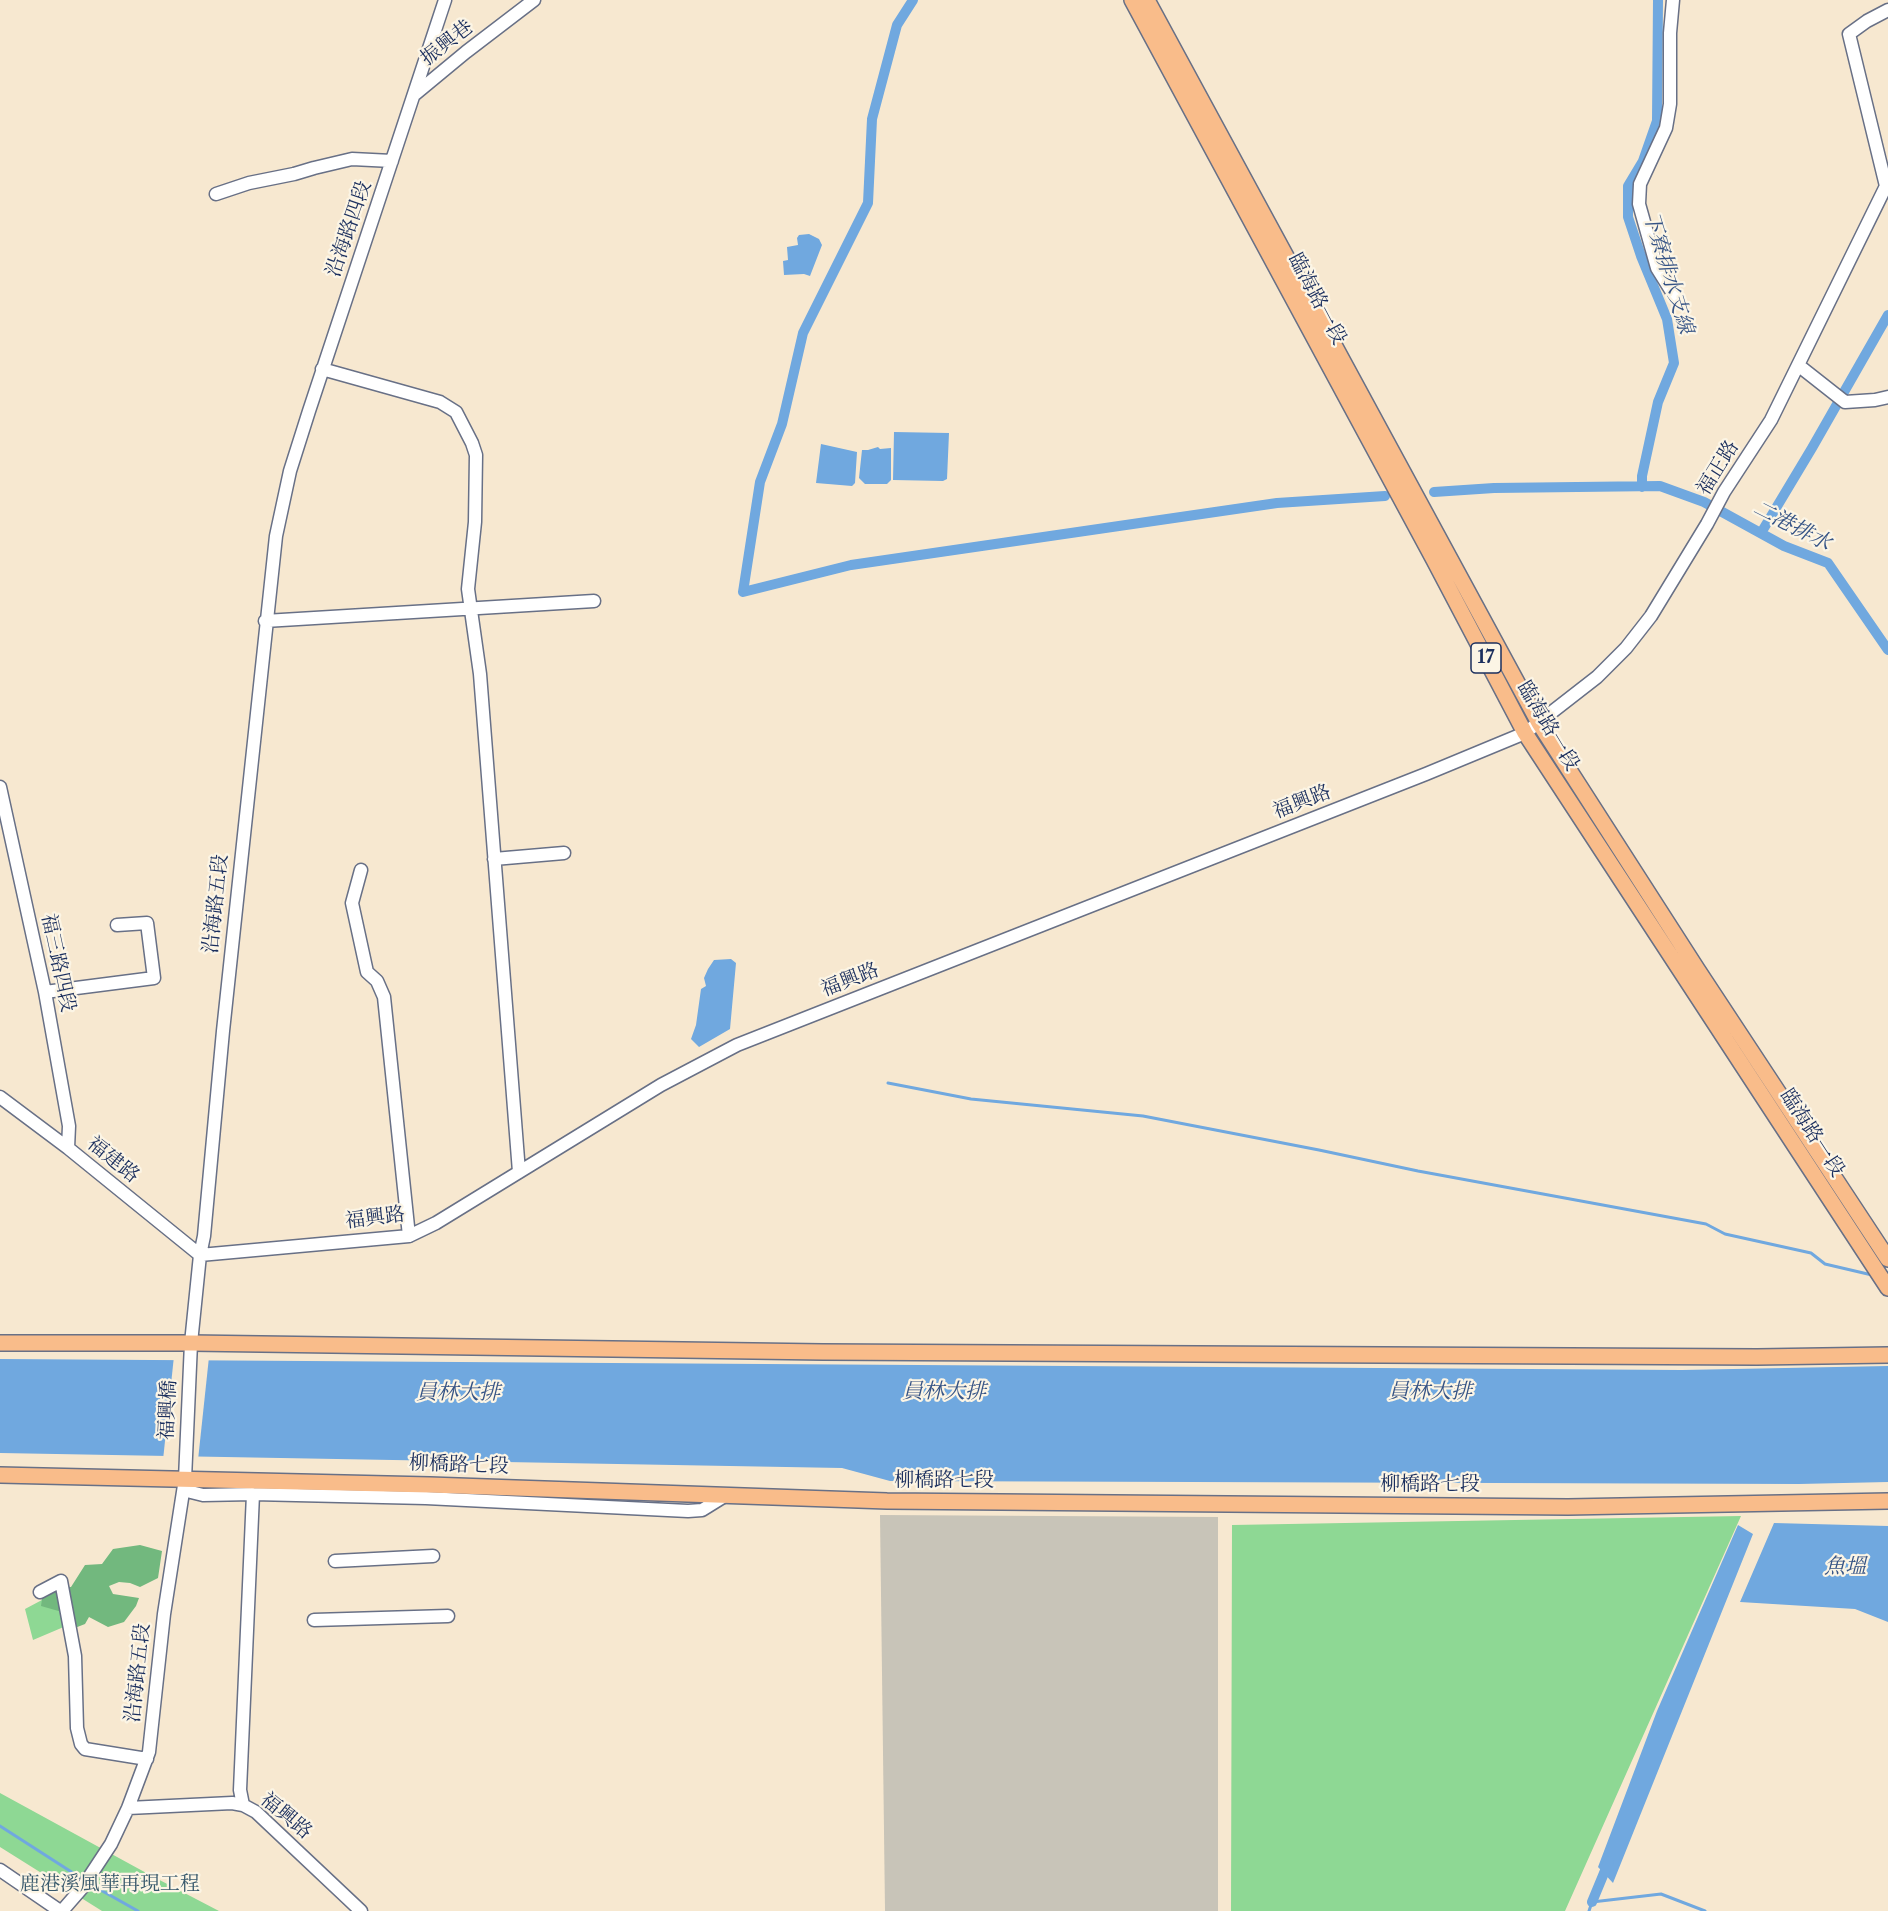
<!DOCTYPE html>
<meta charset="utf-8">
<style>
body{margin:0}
canvas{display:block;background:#f7e8d0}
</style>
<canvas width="1888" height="1911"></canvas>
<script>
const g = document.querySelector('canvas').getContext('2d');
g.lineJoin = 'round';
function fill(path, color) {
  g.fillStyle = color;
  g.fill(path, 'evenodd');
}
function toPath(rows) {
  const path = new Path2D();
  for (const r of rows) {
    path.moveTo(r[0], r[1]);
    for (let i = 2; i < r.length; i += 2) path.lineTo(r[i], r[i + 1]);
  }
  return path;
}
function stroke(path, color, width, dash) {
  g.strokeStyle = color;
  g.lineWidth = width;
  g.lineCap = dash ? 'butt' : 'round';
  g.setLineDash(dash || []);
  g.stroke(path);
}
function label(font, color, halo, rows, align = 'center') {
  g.font = font + ' "Libre Caslon Text","Noto Serif TC",serif';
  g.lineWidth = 4.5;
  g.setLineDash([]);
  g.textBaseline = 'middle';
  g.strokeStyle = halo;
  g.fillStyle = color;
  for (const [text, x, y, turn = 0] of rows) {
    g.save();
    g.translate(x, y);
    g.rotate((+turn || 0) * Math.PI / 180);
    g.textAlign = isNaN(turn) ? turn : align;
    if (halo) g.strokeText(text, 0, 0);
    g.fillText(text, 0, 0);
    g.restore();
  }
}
fill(toPath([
 [880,1515,1218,1517,1218,1911,885,1911]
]), '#c8c4b8');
fill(toPath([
 [1741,1516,1565,1911,1231,1911,1232,1525],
 [57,1592,66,1626,33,1640,25,1609],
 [0,1793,150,1875,219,1911,102,1911,0,1847]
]), '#8ed894');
fill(toPath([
 [140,1545,162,1551,158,1578,140,1587,130,1583,119,1582,109,1586,113,1594,139,1598,136,1606,124,1622,108,1627,89,1617,85,1624,67,1631,62,1612,41,1606,44,1586,71,1587,85,1565,102,1564,113,1549]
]), '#72b87e');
fill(toPath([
 [809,234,819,239,822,245,810,276,804,274,784,275,783,261,788,260,787,247,798,245,797,238,799,235],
 [894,432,949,433,947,479,943,481,893,480],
 [821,444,857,452,855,483,852,486,816,483],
 [878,447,880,449,891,448,891,480,887,484,865,484,859,478,862,450,868,450],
 [731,959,736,963,730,1029,699,1047,691,1039,696,1025,701,989,706,986,704,978,708,969,714,960],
 [0,1359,1682,1370,1888,1366,1888,1482,1799,1484,890,1481,842,1468,0,1453],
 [1774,1523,1888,1526,1888,1622,1855,1609,1740,1602],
 [1738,1525,1753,1534,1613,1883,1598,1867,1657,1711]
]), '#70a8df');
fill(toPath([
 [174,1356,209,1357,198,1460,163,1460]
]), '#f7e8d0');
stroke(toPath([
 [888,1083,971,1099,1143,1116,1319,1150,1418,1171,1706,1224,1725,1234,1811,1253,1825,1264,1872,1275],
 [0,1826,84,1880],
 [90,1884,138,1911],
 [1589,1911,1592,1902,1661,1894,1705,1911]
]), '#70a8df', 3);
stroke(toPath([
 [913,0,897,25,872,119,868,203,803,333,782,424,760,482,743,592,851,565,1277,503,1385,496],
 [1642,487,1642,476,1658,402,1674,363,1667,319,1641,256,1628,217,1628,186,1643,161,1657,121,1658,0],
 [1434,492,1494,488,1660,486,1704,502,1784,546,1828,563,1888,650],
 [1761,533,1812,448,1888,315],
 [1592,1902,1609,1861]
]), '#70a8df', 10);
const minor = toPath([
 [1673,0,1670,33,1670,104,1666,128,1640,184,1639,204,1657,268,1677,300],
 [414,95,466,52,534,0],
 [1886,186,1849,34,1867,21,1888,10],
 [216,194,249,183,294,174,314,168,352,159,392,161],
 [1798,365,1845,402,1875,400,1888,397],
 [322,369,440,402,456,412,472,443,476,455,475,522,468,589,480,674,519,1172],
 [265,621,594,601],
 [0,787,45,992,69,1126,68,1148],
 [494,859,564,853],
 [361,870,352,903,367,972,377,981,384,997,409,1236],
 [45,992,154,978,147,923,117,925],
 [0,1097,68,1148,200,1255,409,1236,436,1223,661,1085,737,1045,1426,774,1525,733,1597,677,1626,648,1651,616,1707,524,1724,492,1771,420,1888,182],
 [185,1479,191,1492,203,1495,253,1494,426,1498,688,1511,702,1510,723,1497],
 [335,1561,433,1556],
 [40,1592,61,1581,75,1656,77,1728,81,1744,85,1749,147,1759],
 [314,1620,448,1616],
 [243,1805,240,1790,253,1494],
 [128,1808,232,1803,243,1805,256,1812,361,1911],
 [0,1870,60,1911],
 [62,1911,82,1888,111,1844,128,1808,149,1752,164,1614,185,1479,191,1343,200,1255,204,1236,223,1031,276,536,290,471,309,411,445,0]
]);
const major = toPath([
 [1132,0,1434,560,1525,733,1888,1288],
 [1147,0,1539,723,1697,969,1888,1259],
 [0,1343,191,1343,823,1352,1757,1357,1888,1355],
 [0,1475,430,1485,887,1501,1568,1507,1888,1501]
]);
stroke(minor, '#687086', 15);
stroke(major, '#687086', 18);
stroke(minor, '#fff', 12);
stroke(major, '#f9bc8a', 15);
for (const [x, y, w] of [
 [1486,658,30]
]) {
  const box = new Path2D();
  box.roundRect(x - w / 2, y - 15, w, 30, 4.5);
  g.fillStyle = '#fcf5e5';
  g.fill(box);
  stroke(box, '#1b2f5e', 1.5);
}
label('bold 18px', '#1b2f5e', null, [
 ["17",1486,658]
]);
label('20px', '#1b2f5e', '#fcf5e5', [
 ["振興巷",447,43,-38],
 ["沿海路四段",349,229,-71],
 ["臨海路一段",1317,299,62],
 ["福正路",1718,468,-58],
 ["臨海路一段",1548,726,59],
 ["福興路",1302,802,-21],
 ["沿海路五段",216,904,-84],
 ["福三路四段",58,963,78],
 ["福興路",850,980,-21],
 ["臨海路一段",1812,1133,57],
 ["福建路",113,1160,39],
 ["福興路",375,1218,-7],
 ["福興橋",168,1410,-87],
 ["柳橋路七段",459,1465,2],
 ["柳橋路七段",944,1480],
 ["柳橋路七段",1430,1484],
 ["沿海路五段",138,1673,-84],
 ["福興路",286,1816,40]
]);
label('20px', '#38596c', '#fcf5e5', [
 ["鹿港溪風華再現工程",110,1884]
]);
label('italic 21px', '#355385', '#fcf5e5', [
 ["下寮排水支線",1668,273,73],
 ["二港排水",1792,526,27],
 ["員林大排",944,1392],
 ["員林大排",1430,1392],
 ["員林大排",458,1393],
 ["魚塭",1845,1567]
]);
</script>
